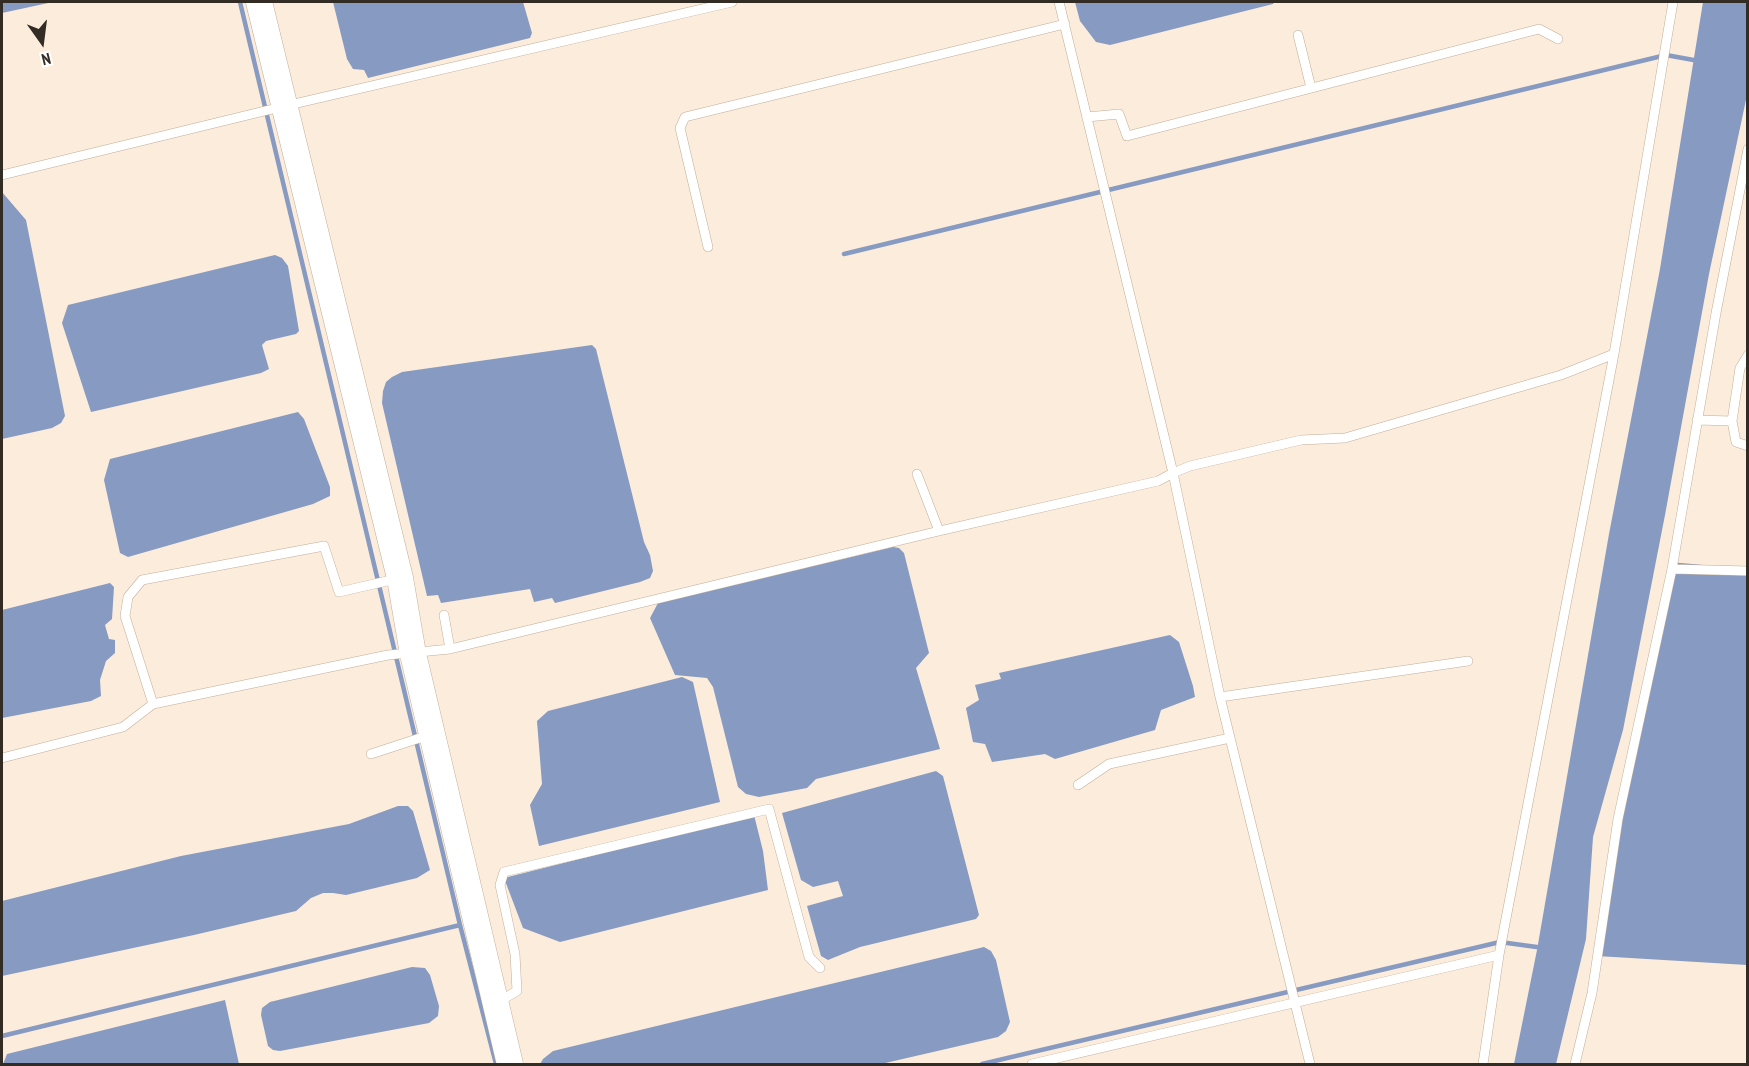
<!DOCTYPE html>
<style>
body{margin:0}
#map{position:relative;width:1749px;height:1066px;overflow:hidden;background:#fcecdb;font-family:"PT Sans Narrow",sans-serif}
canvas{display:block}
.frame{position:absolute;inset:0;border:3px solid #332c24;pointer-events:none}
.north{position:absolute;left:12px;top:12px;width:60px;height:60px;-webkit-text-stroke:4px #fff;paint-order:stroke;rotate:166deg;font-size:16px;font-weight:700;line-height:24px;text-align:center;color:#332c24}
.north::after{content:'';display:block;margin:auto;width:21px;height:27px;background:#332c24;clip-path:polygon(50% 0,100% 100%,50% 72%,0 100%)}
</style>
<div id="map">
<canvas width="1749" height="1066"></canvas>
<div class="frame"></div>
<div class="north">N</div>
</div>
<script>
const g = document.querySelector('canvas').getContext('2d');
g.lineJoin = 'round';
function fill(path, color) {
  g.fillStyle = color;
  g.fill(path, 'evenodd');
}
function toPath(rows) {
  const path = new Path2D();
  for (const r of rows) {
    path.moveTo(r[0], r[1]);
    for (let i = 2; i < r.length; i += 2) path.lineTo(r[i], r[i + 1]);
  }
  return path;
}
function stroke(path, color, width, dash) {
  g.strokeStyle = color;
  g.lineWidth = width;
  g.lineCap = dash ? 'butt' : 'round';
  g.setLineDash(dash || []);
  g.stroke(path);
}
fill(toPath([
 [2,2,53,2,2,13],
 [333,2,523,2,532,33,530,38,368,78,364,70,353,69,347,59],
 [1075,2,1274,2,1273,4,1110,45,1096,42,1080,21],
 [1703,2,1747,2,1747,95,1709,274,1665,515,1623,730,1593,837,1586,939,1556,1064,1514,1064,1537,950,1609,534,1660,269],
 [2,192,26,220,65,416,61,423,52,428,2,439],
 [275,255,282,258,288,266,299,331,296,334,266,341,262,345,269,369,261,373,91,412,62,323,68,305],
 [592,345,596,349,644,542,650,555,653,571,650,578,640,582,555,603,552,598,534,602,530,589,441,603,438,595,427,596,382,403,383,391,386,382,392,377,402,372],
 [298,412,304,419,330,487,330,496,313,504,128,557,120,553,104,480,110,459],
 [893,547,899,548,904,553,929,653,916,668,940,749,816,779,807,788,759,797,746,794,738,787,713,687,707,678,675,675,650,618,658,603],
 [1670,562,1747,569,1747,965,1597,956],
 [110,583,114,587,112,619,105,625,109,639,115,640,115,653,106,661,100,680,101,696,91,701,2,718,2,610],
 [1170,635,1179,642,1193,686,1195,697,1161,710,1155,730,1055,759,1045,754,992,762,985,744,973,742,966,708,979,700,975,685,1001,679,999,673],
 [682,677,693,682,720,802,539,846,530,805,542,784,537,721,548,711],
 [936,771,943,776,979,915,976,919,860,947,828,960,821,956,807,906,843,896,838,881,813,887,801,880,782,813],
 [398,806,408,806,413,811,430,870,417,878,346,895,333,893,323,893,311,898,296,911,194,935,2,976,2,901,181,856,349,824],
 [754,815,763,851,768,890,560,942,523,928,504,878],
 [984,947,991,951,996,960,1010,1022,1006,1031,998,1037,881,1064,540,1064,543,1059,553,1051],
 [412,967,425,968,430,975,439,1006,438,1016,429,1023,280,1051,273,1050,268,1046,261,1015,262,1008,270,1002],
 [225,1000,239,1064,3,1064,7,1054]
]), '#869ac2');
stroke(toPath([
 [240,2,460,925],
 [844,254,1666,55,1699,61],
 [2,1036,460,925,496,1064],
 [982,1064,1500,942,1544,948]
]), '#869ac2', 4.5);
const lane = toPath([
 [1059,2,1173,473,1220,697,1310,1064],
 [1298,35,1311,88],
 [1087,117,1119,114,1127,136,1539,29,1558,39],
 [2,175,285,106,732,2],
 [708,247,680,128,685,117,1065,24],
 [1748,355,1740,368,1732,421,1736,442,1748,446],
 [1697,420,1732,421],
 [917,474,939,531],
 [1672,569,1748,571],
 [444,615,450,649],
 [1220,697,1468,661],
 [153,704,125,616,128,597,142,580,324,546,339,592,400,578],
 [371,754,429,735],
 [2,758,123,727,153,704,388,655,450,649,939,531,1158,481,1173,473,1190,466,1301,440,1345,438,1561,375,1614,354],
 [1078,785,1109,764,1230,738],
 [498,1002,517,991,515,954,500,885,504,872,769,809,809,957,820,968],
 [1032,1064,1499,955],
 [1483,1064,1499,955,1614,354,1673,2],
 [1575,1064,1592,993,1618,819,1672,569,1716,313,1748,149]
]);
const secondary = toPath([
 [259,2,400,578,413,654,510,1064]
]);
stroke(lane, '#c1ae9a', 10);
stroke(secondary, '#c1ae9a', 27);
stroke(lane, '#fff', 9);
stroke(secondary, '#fff', 26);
</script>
